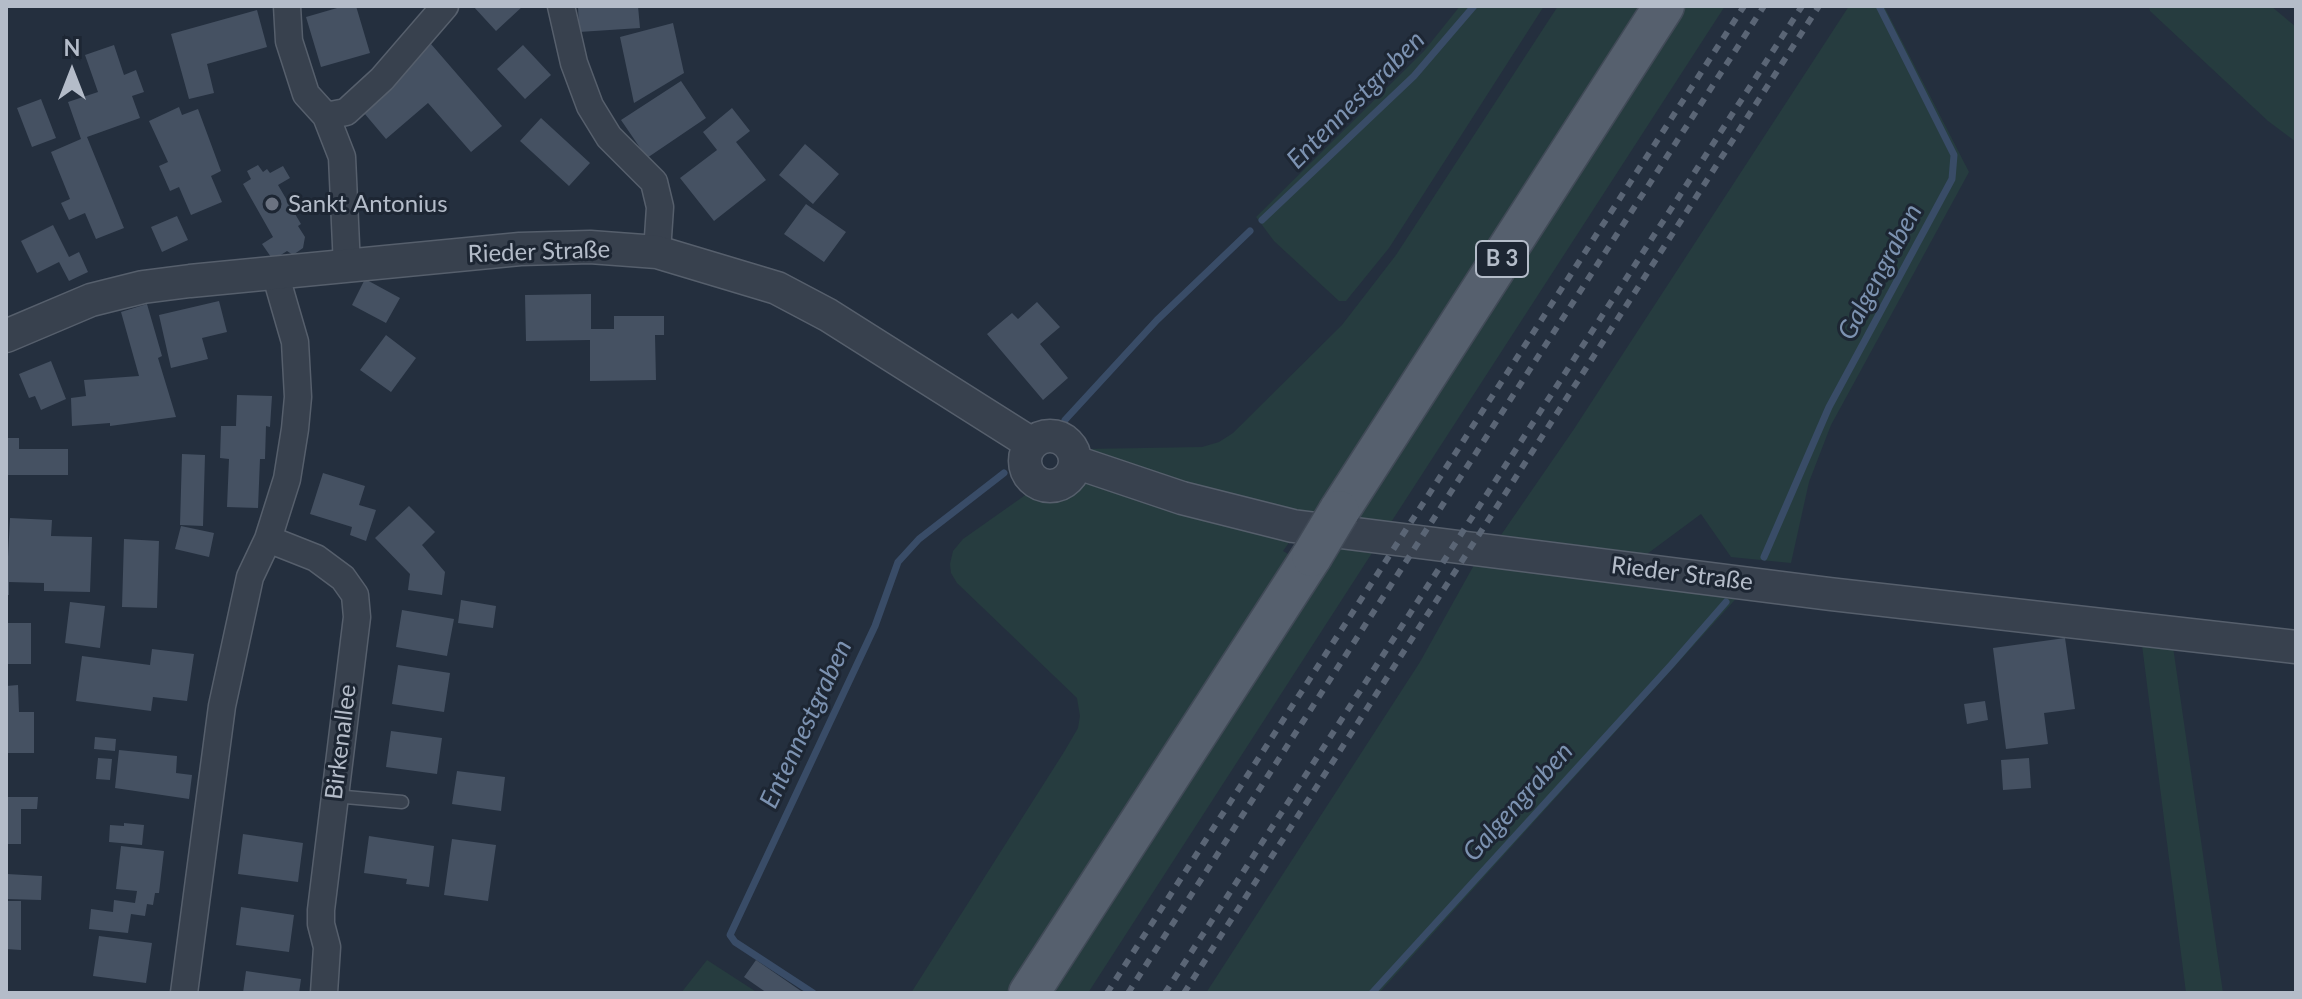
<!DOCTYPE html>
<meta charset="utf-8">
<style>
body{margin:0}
#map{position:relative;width:2302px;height:999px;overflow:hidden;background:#242f3e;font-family:Lato,sans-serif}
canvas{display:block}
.frame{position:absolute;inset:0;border:8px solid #b4bcc9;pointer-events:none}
.north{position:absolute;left:32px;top:32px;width:80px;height:80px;-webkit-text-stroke:6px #1d2633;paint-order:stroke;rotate:0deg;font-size:22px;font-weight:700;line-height:32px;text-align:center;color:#b4bcc9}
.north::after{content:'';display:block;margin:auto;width:28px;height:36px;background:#b4bcc9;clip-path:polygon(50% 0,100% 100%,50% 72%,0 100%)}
</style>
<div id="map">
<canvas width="2302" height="999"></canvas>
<div class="frame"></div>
<div class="north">N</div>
</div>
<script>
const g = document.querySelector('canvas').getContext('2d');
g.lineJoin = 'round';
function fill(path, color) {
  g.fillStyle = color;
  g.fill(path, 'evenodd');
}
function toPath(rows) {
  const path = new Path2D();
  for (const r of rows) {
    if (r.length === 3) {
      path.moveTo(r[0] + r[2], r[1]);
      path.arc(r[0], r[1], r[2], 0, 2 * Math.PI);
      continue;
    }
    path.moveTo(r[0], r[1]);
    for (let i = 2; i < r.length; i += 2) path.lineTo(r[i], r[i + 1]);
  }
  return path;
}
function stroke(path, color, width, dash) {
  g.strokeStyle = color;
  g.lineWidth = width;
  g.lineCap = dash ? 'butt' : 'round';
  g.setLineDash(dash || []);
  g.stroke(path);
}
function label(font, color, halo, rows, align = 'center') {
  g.font = font + ' Lato,sans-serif';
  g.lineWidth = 6;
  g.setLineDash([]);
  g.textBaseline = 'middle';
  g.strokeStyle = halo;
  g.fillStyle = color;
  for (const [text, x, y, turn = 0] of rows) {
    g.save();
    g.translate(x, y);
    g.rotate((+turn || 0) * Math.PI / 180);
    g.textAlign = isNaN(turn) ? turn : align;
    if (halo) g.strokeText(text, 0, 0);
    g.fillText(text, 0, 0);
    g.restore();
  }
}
fill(toPath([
 [1460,6,1544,6,1389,248,1346,301,1339,301,1274,241,1256,217,1424,51],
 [1558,6,1644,6,1310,520,1224,500,1085,449,1202,447,1219,442,1233,433,1342,325,1396,255],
 [1683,6,1725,6,1386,530,1351,523],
 [1849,6,1884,6,1969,172,1831,425,1809,482,1791,563,1731,557,1701,514,1647,554,1501,535,1574,429],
 [2149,6,2271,6,2296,27,2296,142,2268,121,2150,11],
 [1081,480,1293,537,1283,551,1290,555,1010,993,911,993,1064,752,1078,728,1080,716,1077,698,957,583,951,573,950,564,953,551,963,539,1031,491,1043,496,1056,496,1069,492],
 [1337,548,1372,553,1088,993,1044,993],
 [1474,565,1742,592,1379,993,1206,993,1420,662],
 [2141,637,2172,640,2223,993,2186,993],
 [707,960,758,993,681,993]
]), '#263c3f');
stroke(toPath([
 [1262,220,1414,76,1474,6],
 [1065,420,1157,320,1250,231],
 [1764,557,1829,407,1952,179,1954,155,1879,6],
 [813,993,735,942,730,935,875,626,898,562,919,539,1004,473],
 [1372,993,1671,665,1726,602]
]), '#394c67', 7);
fill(toPath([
 [344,6,356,6,370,53,321,67,306,17],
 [473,6,523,6,496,31],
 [578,6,638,6,640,28,579,32],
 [257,10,267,47,207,64,214,93,189,99,171,34],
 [673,23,684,73,634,103,620,37],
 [431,44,502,126,471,152,428,103,386,139,359,107],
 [114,45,124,75,136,70,144,92,132,96,140,118,87,137,124,228,96,239,85,213,69,220,61,203,70,199,51,152,81,139,68,102,98,92,85,55],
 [523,45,551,75,525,99,497,69],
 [681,81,706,118,647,158,621,120],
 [41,99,56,138,32,147,17,108],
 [179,107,182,115,198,109,221,171,211,176,222,202,191,215,179,187,170,191,159,166,168,162,149,121],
 [732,108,750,131,736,142,766,180,714,221,680,178,717,150,703,132],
 [541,118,590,163,569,186,520,141],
 [805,144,839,174,813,204,779,175],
 [258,165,263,172,267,169,270,173,283,166,290,178,278,185,301,224,298,226,305,237,303,248,293,255,287,251,273,260,262,244,273,237,243,184,251,179,247,171],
 [806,204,846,232,824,262,784,234],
 [177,216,188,240,162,252,151,227],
 [53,225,69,257,79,252,88,272,69,281,59,262,37,273,21,241],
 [365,279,400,298,386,323,352,305],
 [591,294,591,329,614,329,614,316,664,316,664,335,655,335,656,380,590,381,590,340,526,341,525,295],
 [219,301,227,332,202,338,208,359,171,368,159,315],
 [1037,302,1060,327,1040,344,1068,378,1043,400,987,334,1012,313,1018,319],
 [147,304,162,356,158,358,176,417,110,426,110,423,72,426,71,398,86,396,84,380,139,376,121,312],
 [386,335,416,358,391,392,360,370],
 [51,361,66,399,41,410,35,396,29,398,19,374],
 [237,395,272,396,270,427,266,426,265,459,260,459,258,508,227,507,229,459,220,458,221,426,236,426],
 [6,438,19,438,19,449,68,449,68,475,6,475],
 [182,454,205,455,203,526,180,525],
 [323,473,365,486,359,505,376,510,366,541,350,535,352,527,310,514],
 [409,506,435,532,422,545,445,572,442,595,408,590,410,574,375,538],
 [10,518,52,520,51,536,92,537,90,592,44,591,44,583,9,582,9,595,6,595],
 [181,526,214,533,209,557,175,549],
 [124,539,159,541,157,608,122,607],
 [461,600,496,606,493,628,458,623],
 [70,602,105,606,100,648,65,643],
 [402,610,454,619,447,656,396,647],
 [6,623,31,623,31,664,6,664],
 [2065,638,2075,709,2044,713,2048,744,2006,749,1993,648],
 [152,649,194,654,187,701,153,697,151,711,76,701,82,656,150,665],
 [398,665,450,673,444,712,392,704],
 [18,685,19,712,34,712,34,753,6,753,6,686],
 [1985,701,1988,720,1967,724,1964,704],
 [391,731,442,738,437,774,386,767],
 [95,737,116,739,115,751,94,749],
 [119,750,177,756,176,773,192,775,189,799,115,788],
 [98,758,112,759,110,780,96,779],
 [2029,758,2031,788,2003,790,2001,760],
 [457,771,505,777,501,811,452,804],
 [8,797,38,797,37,809,21,809,21,844,6,844],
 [124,823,144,825,142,845,109,842,110,825,124,826],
 [243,834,303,843,298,882,238,874],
 [369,836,434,846,429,887,406,884,407,879,364,873],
 [452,839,496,845,488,901,444,895],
 [121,846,164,851,159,893,155,893,153,905,147,904,145,916,131,914,128,933,89,929,91,909,113,912,114,900,135,903,137,891,116,889],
 [7,874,42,876,41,900,7,899],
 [6,901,21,901,21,950,6,949],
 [241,907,294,915,289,952,236,945],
 [99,936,152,943,146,983,93,976],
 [756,960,804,993,767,993,744,977],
 [246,971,301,979,299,993,243,993]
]), '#455162');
const service = toPath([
 [334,796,402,802]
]);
const minor = toPath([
 [287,6,289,41,306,94,326,116,342,157,347,267],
 [561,6,574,63,590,106,609,137,654,182,660,207,657,252],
 [326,116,346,112,382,79,445,6],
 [268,539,316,558,343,578,355,595,357,617,321,910,321,924,327,947,324,993],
 [184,993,222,706,250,577,268,539,287,479,295,429,298,397,295,342,275,273]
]);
const tertiary = toPath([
 [6,336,91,300,143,287,190,281,520,249,590,247,657,252,777,288,828,315,1032,444],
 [1050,461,25],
 [1075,462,1182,498,1293,526,1830,594,2296,647]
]);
const primary = toPath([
 [1339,511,1664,6],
 [1029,993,1312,556]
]);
stroke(service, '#565f6c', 15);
stroke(minor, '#565f6c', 29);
stroke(tertiary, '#565f6c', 35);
stroke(primary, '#414a57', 43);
stroke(service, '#38414e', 12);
stroke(minor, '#38414e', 26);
stroke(tertiary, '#38414e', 32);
stroke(primary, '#56606e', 40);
stroke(toPath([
 [1107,993,1744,6],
 [1128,993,1764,6],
 [1165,993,1802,6],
 [1184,993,1819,6]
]), '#5a6575', 6, [8, 8]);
const primaryBridge = toPath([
 [1312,556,1339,511]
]);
stroke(primaryBridge, '#414a57', 43, []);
stroke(primaryBridge, '#56606e', 40);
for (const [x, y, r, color] of [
 [272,204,8,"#6b7280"]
]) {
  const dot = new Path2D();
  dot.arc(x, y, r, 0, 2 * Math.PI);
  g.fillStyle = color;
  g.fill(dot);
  stroke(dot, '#1d2633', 3);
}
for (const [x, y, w] of [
 [1502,259,52]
]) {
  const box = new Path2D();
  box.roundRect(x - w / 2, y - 18, w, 36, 6);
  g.fillStyle = '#1d2633';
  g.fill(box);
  stroke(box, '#b4bcc9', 2);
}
label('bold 22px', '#b4bcc9', null, [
 ["B 3",1502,259]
]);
label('24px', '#b4bcc9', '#1d2633', [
 ["Sankt Antonius",288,204]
], 'left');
label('24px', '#b4bcc9', '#1d2633', [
 ["Rieder Straße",539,252,-2],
 ["Rieder Straße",1682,574,7],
 ["Birkenallee",341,742,-83]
]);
label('italic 26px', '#7c92b1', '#1d2633', [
 ["Entennestgraben",1356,100,-45],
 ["Galgengraben",1880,272,-62],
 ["Entennestgraben",806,724,-65],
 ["Galgengraben",1518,802,-48]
]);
</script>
